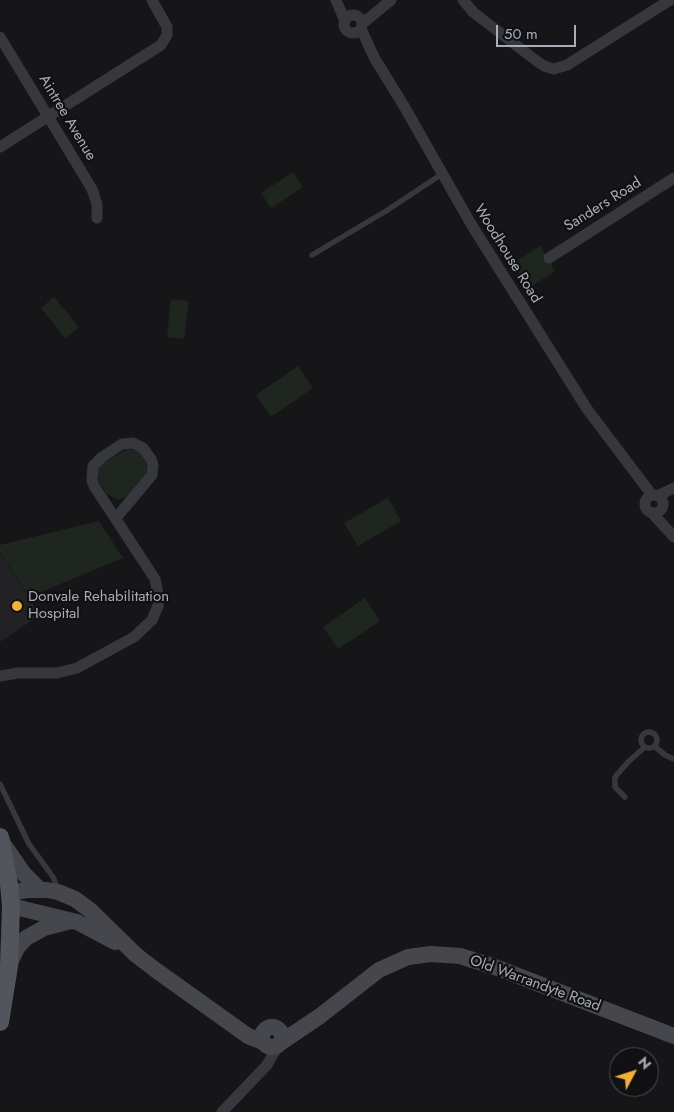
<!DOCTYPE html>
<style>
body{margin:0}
#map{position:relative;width:674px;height:1112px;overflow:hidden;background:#161618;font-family:Jost,sans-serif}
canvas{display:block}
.north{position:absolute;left:609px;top:1047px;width:50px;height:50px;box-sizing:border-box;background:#111113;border:1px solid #4d4f55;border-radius:50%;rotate:50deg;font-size:14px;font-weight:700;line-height:20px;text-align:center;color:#a8adb8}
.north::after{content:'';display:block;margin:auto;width:18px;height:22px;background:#f2b134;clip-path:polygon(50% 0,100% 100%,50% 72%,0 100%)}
.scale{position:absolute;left:496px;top:25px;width:80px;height:22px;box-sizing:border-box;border:2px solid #a8adb8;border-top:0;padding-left:6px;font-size:15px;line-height:18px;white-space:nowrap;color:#a8adb8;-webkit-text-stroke:4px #111113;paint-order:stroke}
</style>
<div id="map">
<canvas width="674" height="1112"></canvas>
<div class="north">N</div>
<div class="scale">50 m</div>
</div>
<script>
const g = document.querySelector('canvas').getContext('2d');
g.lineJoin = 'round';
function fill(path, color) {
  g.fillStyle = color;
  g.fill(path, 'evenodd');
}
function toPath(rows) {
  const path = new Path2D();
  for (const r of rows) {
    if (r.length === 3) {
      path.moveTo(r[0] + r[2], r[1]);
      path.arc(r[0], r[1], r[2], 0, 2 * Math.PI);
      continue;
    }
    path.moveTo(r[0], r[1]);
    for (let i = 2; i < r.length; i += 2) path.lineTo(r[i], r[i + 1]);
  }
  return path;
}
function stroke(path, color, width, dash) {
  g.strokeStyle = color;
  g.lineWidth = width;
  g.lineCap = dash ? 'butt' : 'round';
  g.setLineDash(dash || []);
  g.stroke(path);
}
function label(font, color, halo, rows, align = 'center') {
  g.font = font + ' Jost,sans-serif';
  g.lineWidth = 4.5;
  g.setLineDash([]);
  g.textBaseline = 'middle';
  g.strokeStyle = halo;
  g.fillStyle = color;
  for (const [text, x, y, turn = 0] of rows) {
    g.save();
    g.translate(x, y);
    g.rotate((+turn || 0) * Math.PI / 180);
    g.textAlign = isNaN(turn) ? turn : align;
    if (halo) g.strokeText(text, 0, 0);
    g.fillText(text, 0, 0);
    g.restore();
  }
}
fill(toPath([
 [0,553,40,615,0,642]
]), '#222225');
fill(toPath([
 [293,172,303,187,271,208,261,193],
 [540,246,555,271,526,290,522,277,511,265],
 [54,297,79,327,65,338,41,308],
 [171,299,189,301,184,339,167,337],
 [298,366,313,388,271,417,256,395],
 [127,449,135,450,139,452,146,462,147,470,146,475,128,496,121,499,116,499,106,493,98,480,98,469,103,463],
 [388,498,401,521,358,546,344,523],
 [99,521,123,558,29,597,0,552,0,545],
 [365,598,380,621,338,649,323,627]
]), '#1e261f');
stroke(toPath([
 [312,255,386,211,442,174],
 [649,740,8],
 [654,746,665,755,674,759],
 [0,784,29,844,53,877,58,889],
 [625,797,615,787,615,777,628,762,645,747]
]), '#37383d', 5.5);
stroke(toPath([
 [336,0,345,21],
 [463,0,473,12,538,62,544,66,554,69,567,65,670,0],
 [353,24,9],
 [362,24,391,0],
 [361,29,375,59,404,106,471,224,587,409,652,495],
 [0,37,92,189,97,204,97,218],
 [0,147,161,45,167,35,167,27,152,0],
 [549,258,674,178],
 [654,504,9],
 [657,496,674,488],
 [652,513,674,537],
 [0,676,18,673,57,673,77,668,134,637,152,620,158,606,159,598,155,579,94,486,92,480,93,466,102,457,122,444,133,443,143,448,151,459,153,465,152,475,116,518],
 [222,1112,267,1065,279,1044]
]), '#37383d', 11);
stroke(toPath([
 [2,842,24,874,40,890],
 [10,893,27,890,47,890,58,892,75,899,91,911,136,955,157,971,248,1036,263,1042],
 [11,906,77,922,115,942],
 [9,965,17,948,26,938,44,928,71,921],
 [272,1037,10],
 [280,1043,320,1016,379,970,408,957,431,954,460,956,495,967,674,1036]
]), '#45474d', 16);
stroke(toPath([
 [0,837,9,884,11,906,9,966,0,1022]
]), '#53555c', 18);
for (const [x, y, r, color] of [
 [17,606,6,"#f2b134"]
]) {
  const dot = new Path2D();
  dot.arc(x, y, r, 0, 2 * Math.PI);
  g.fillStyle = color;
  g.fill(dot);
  stroke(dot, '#111113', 2);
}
label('15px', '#a8adb8', '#111113', [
 ["Aintree Avenue",67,118,59],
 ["Sanders Road",603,205,-32],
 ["Woodhouse Road",507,254,58],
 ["Old Warrandyte Road",535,984,20]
]);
label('15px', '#a8adb8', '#111113', [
 ["Donvale Rehabilitation",28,597],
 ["Hospital",28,614]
], 'left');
</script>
